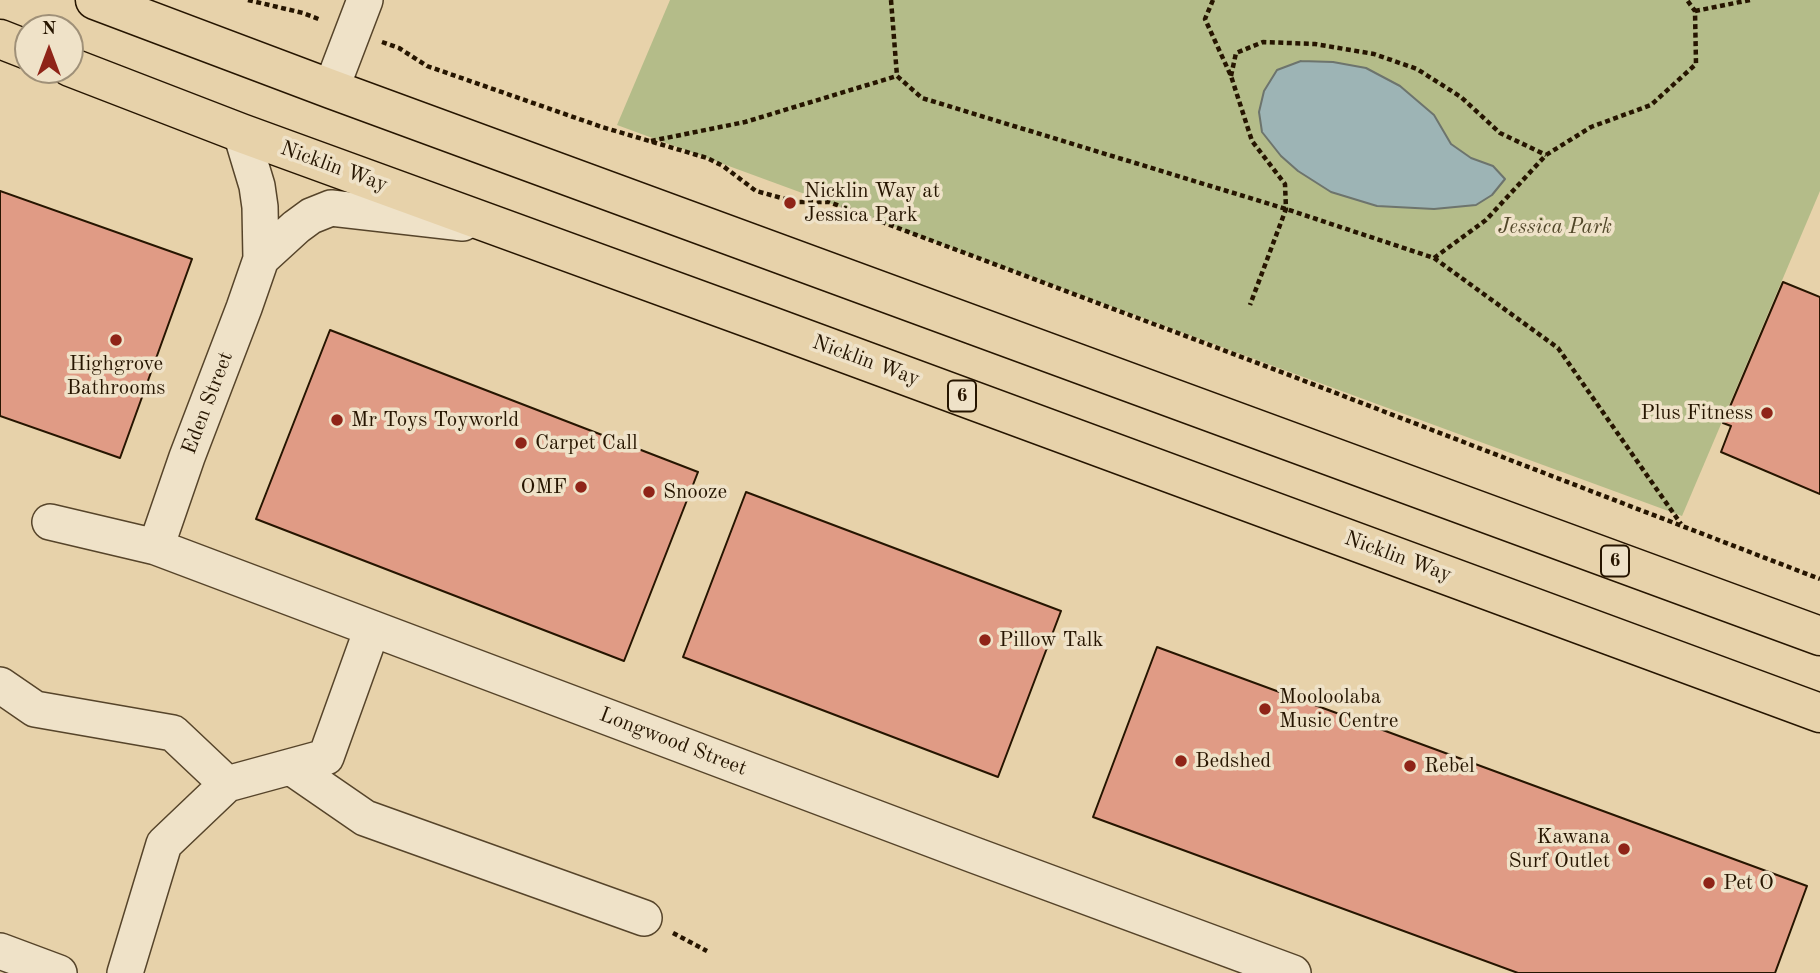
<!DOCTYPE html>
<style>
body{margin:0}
#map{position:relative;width:1820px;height:973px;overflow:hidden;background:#e7d2aa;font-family:"Old Standard TT",serif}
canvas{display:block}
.north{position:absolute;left:14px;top:14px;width:70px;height:70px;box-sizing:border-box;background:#efe2c8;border:2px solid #9f9078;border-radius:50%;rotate:0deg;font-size:19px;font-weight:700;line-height:28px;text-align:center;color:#261500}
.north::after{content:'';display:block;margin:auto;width:24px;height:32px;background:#8f2418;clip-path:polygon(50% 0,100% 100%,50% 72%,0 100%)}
</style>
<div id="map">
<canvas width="1820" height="973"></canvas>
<div class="north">N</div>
</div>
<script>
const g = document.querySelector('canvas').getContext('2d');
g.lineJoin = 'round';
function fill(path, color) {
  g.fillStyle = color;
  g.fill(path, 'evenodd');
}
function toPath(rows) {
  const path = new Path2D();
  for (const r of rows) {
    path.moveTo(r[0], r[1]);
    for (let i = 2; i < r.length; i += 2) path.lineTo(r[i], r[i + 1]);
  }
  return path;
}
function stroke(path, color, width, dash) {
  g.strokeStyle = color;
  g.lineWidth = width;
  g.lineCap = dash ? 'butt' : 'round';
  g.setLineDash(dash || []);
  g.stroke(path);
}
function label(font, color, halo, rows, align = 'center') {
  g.font = font + ' "Old Standard TT",serif';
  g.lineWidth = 7;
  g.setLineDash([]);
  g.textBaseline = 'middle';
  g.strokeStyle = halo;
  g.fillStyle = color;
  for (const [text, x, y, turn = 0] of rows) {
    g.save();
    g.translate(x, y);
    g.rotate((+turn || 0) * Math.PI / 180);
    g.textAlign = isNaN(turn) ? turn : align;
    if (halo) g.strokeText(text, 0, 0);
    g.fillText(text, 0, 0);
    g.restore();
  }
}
fill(toPath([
 [670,0,1820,0,1820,191,1682,516,617,125]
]), '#b4bc89');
const water = toPath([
 [1301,61,1333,62,1366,68,1400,86,1434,115,1451,144,1471,158,1493,166,1505,179,1492,195,1476,205,1434,209,1377,206,1331,192,1298,171,1281,156,1262,132,1259,112,1264,91,1277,70,1301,61]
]);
fill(water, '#9db4b5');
stroke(water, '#6d746d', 2);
const building = toPath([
 [0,191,192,259,120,458,0,416,0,191],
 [1783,282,1820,297,1820,494,1721,452,1731,426,1723,423,1783,282],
 [330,330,698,472,624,661,256,519,330,330],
 [746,492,1061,611,998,777,683,657,746,492],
 [1157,647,1807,886,1775,973,1518,973,1093,817,1157,647]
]);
fill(building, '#e09b85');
stroke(building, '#261500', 2);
const minor = toPath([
 [331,89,365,0],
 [261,259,296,227,311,216,331,208,463,223],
 [50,522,156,547,974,855,1293,973],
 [156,547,187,457,244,308,261,259,260,207,257,186,241,133],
 [0,685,35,709,173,733,227,784],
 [291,767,365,818,644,918],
 [0,951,59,973],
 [125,973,164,844,227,784,326,757,372,629]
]);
const highway = toPath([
 [95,0,331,89,1820,636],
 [0,39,28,50],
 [70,67,241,133,768,325,1820,713]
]);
stroke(minor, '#56442a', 38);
stroke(highway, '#261500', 41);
stroke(toPath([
 [248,0,303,13,321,20],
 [891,0,897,76,922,98,1286,209,1434,258,1558,348,1681,524],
 [1213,0,1205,19,1231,76,1252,141,1285,184,1286,209,1250,305],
 [1695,11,1750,0],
 [382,42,399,48,427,66,602,127,707,158,723,166,756,191,796,202,829,202,1276,370,1820,579],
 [1231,76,1236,53,1263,42,1315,44,1374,54,1417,69,1461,97,1500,133,1546,155],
 [651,141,745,122,897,76],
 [1434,258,1486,220,1546,155,1591,127,1651,105,1696,64,1695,11,1687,0],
 [673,933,707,951]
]), '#261500', 4.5, [5, 3.5]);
stroke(minor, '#efe2c8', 35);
stroke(highway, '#e7d2aa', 38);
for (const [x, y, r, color] of [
 [790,203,7,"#8f2418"],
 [116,340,7,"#8f2418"],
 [1767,413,7,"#8f2418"],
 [337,420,7,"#8f2418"],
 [521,443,7,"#8f2418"],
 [581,487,7,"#8f2418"],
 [649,492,7,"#8f2418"],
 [985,640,7,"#8f2418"],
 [1265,709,7,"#8f2418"],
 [1181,761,7,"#8f2418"],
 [1410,766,7,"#8f2418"],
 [1624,849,7,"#8f2418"],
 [1709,883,7,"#8f2418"]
]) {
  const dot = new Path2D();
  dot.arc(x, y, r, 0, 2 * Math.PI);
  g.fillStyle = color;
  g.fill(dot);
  stroke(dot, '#efe2c8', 2.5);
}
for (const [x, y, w] of [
 [962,396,28],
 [1615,561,28]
]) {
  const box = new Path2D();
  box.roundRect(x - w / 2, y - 15.5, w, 31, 5);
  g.fillStyle = '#efe2c8';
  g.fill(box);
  stroke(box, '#261500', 2);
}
label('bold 19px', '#261500', null, [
 ["6",962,396],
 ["6",1615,561]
]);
label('21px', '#261500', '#efe2c8', [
 ["Nicklin Way",334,167,20],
 ["Nicklin Way",866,361,20],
 ["Eden Street",208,403,-69],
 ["Nicklin Way",1398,557,20],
 ["Longwood Street",673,742,21]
]);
label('21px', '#261500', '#efe2c8', [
 ["Nicklin Way at",804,191],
 ["Jessica Park",804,215],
 ["Highgrove",116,364,"center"],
 ["Bathrooms",116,388,"center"],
 ["Plus Fitness",1753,413,"right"],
 ["Mr Toys Toyworld",351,420],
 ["Carpet Call",535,443],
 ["OMF",567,487,"right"],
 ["Snooze",663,492],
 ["Pillow Talk",999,640],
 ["Mooloolaba",1279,697],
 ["Music Centre",1279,721],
 ["Bedshed",1195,761],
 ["Rebel",1424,766],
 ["Kawana",1610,837,"right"],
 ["Surf Outlet",1610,861,"right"],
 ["Pet O",1723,883]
], 'left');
label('italic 21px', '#514729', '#efe2c8', [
 ["Jessica Park",1555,227]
]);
</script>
